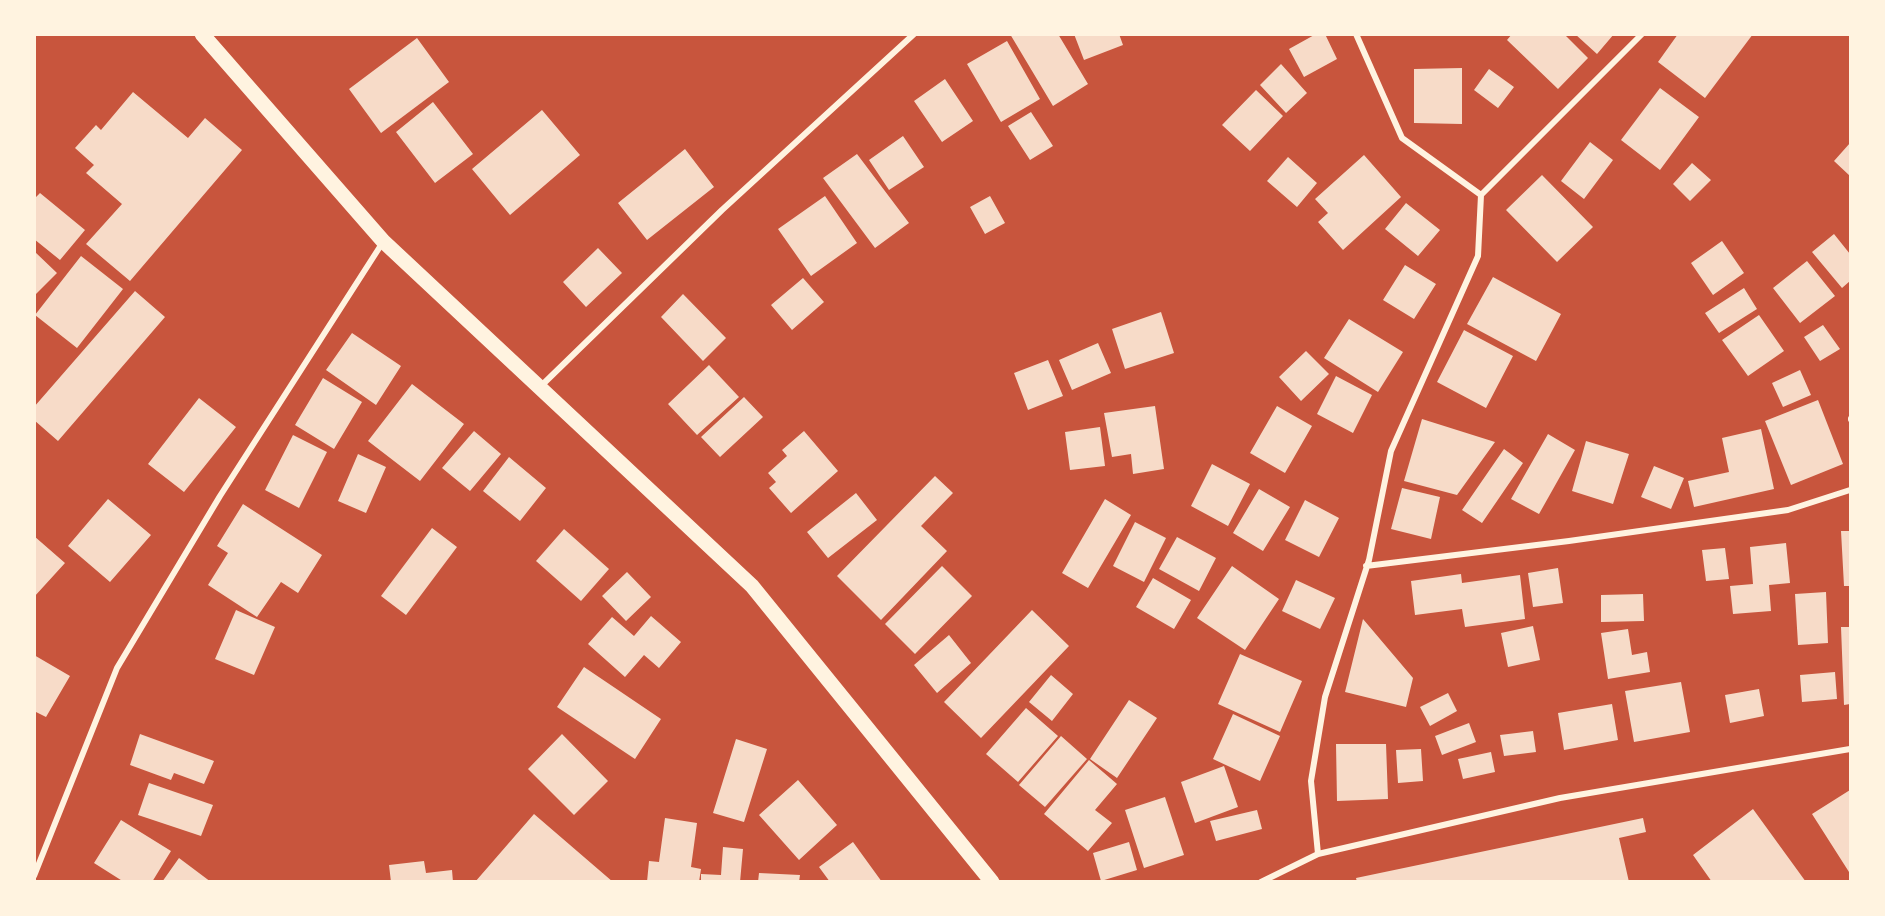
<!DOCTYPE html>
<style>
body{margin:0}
#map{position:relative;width:1885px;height:916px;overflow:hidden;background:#c8553d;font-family:Figtree,sans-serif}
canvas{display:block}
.frame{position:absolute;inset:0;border:36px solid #fff3e0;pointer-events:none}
</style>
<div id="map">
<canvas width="1885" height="916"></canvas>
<div class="frame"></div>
</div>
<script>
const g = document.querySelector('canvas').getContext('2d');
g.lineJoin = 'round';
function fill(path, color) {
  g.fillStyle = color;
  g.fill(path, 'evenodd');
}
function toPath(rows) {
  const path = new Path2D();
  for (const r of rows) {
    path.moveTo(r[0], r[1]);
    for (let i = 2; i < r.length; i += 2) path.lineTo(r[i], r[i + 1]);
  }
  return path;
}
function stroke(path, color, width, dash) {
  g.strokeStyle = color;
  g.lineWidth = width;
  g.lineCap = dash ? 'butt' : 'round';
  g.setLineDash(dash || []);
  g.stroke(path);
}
fill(toPath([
 [1010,34,1058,34,1088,84,1053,106],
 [1074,34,1119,34,1123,45,1084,60],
 [1316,34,1325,34,1337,59,1304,77,1289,49],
 [1512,34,1564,34,1588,58,1558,89,1507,40],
 [1575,34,1614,34,1597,54],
 [1678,34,1753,34,1705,98,1658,62],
 [417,38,449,82,381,133,349,89],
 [1007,41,1040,99,1001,122,967,64],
 [1281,64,1307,93,1286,113,1260,85],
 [1462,68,1462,124,1414,123,1414,69],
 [1489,69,1514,87,1498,108,1474,90],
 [945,79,973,121,942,142,914,101],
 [1660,88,1699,117,1660,170,1621,140],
 [1256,90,1283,116,1250,151,1222,125],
 [133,92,188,138,205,118,242,150,130,281,86,244,122,204,86,173,94,165,75,148,96,125,101,130],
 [433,102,473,154,435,183,396,132],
 [542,110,580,155,510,215,472,169],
 [1031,112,1053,146,1030,160,1008,126],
 [903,136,924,167,889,190,869,160],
 [1590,142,1613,160,1584,199,1561,181],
 [1850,143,1850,176,1834,161],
 [685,149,714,187,647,240,618,203],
 [857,154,909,223,875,248,823,178],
 [1364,155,1401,197,1343,250,1318,222,1328,213,1315,199],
 [1288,157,1317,183,1297,207,1267,181],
 [1692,163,1711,180,1690,201,1673,184],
 [1542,175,1593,227,1557,262,1506,210],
 [40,193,85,230,60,260,34,239,34,199],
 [825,196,857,243,811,276,778,229],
 [990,196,1005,223,985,234,970,207],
 [1406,203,1440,230,1418,256,1385,229],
 [1834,234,1850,254,1850,281,1842,288,1812,252],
 [1722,241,1744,273,1713,295,1691,263],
 [598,248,622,273,586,307,563,282],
 [34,251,57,273,34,296],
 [81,256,123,289,77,348,35,315],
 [1807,261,1835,296,1800,323,1773,288],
 [1405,265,1436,284,1414,319,1383,300],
 [1493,277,1561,314,1536,361,1467,324],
 [803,278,824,302,792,330,771,305],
 [1744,288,1757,309,1719,333,1705,313],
 [135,291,165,317,58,441,34,420,34,407],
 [683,294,726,338,703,361,661,317],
 [1161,312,1174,353,1125,369,1112,329],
 [1759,315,1784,351,1748,376,1722,340],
 [1349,319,1403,352,1378,392,1324,358],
 [1823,325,1840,349,1820,361,1804,337],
 [1464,330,1513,356,1486,408,1437,382],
 [352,333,401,366,376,405,326,370],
 [1098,343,1111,373,1072,390,1059,360],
 [1306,351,1329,374,1301,401,1279,377],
 [1048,360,1063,396,1028,410,1014,373],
 [709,365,739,397,697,435,668,404],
 [1800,370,1811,395,1783,407,1772,383],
 [1336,376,1372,395,1353,433,1317,414],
 [323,378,362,402,334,449,295,425],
 [412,384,464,424,420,481,368,441],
 [744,397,763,417,720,457,701,437],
 [199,398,236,427,184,492,148,464],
 [1818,400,1843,464,1791,485,1765,421],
 [1155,406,1164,469,1133,474,1131,454,1112,457,1104,413],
 [1277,406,1312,426,1285,473,1250,453],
 [1422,419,1495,442,1457,495,1404,481],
 [1100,427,1105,466,1070,470,1065,432],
 [1761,429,1774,489,1694,507,1688,481,1729,472,1722,438],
 [474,431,501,454,470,491,442,468],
 [804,431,838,471,791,513,769,488,776,482,768,473,787,456,782,450],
 [1548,434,1575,450,1539,514,1511,499],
 [293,435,327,452,299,508,265,490],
 [1586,441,1629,454,1613,504,1572,491],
 [1504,449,1523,463,1482,523,1462,510],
 [358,454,386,467,366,513,338,501],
 [509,457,546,488,520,521,483,491],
 [1212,464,1250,484,1228,526,1191,506],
 [1654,466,1684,478,1671,509,1641,497],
 [935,476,953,493,921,526,947,551,881,620,837,576],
 [1402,488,1440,497,1431,539,1391,529],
 [1259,489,1290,507,1263,551,1233,533],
 [856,493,877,520,828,558,807,532],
 [108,499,151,535,110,582,68,546],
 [1105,499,1131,515,1088,588,1062,573],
 [1305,500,1339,518,1319,557,1285,540],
 [243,504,322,555,298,593,281,582,257,617,208,585,228,553,217,546],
 [1135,522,1166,538,1144,582,1113,566],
 [432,528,457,547,406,615,381,596],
 [564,529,609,569,581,601,536,561],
 [1841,531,1850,531,1850,586,1844,586],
 [34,536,65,563,34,597],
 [1177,537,1216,558,1199,591,1159,569],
 [1786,543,1790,583,1769,585,1771,611,1733,614,1730,586,1753,584,1750,547],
 [1725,548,1729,579,1706,581,1702,550],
 [942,566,972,596,915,654,885,624],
 [1232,566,1279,599,1245,650,1197,618],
 [1558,568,1563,603,1533,607,1528,573],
 [627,572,651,597,626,621,602,596],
 [1461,574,1462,583,1520,575,1525,619,1465,627,1462,609,1415,615,1411,581],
 [1153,578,1191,600,1174,629,1136,607],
 [1296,580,1335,598,1320,629,1282,611],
 [1826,592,1828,643,1798,645,1795,594],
 [1643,594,1644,621,1601,622,1601,595],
 [236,610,275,627,254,675,215,659],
 [1032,610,1069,646,981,738,944,702],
 [651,616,681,642,659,668,644,655,625,677,588,644,612,617,634,636],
 [1363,619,1413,678,1406,707,1345,692],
 [1533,626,1540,660,1508,667,1501,633],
 [1841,627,1850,627,1850,704,1844,705],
 [1628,629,1632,655,1647,652,1650,672,1608,679,1601,633],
 [949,635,971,663,937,693,914,665],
 [1240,654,1302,681,1280,732,1218,704],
 [34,655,70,676,46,717,34,711],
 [584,667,661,719,635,759,557,707],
 [1835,672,1837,699,1802,702,1800,675],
 [1051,675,1073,694,1052,721,1029,702],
 [1681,682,1690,732,1634,742,1625,691],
 [1759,689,1764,716,1730,723,1725,695],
 [1448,693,1457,711,1430,726,1420,707],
 [1129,700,1157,718,1117,778,1090,759],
 [1612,704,1618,740,1564,750,1558,713],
 [1026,708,1058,736,1018,782,986,754],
 [1233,714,1280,736,1260,781,1213,759],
 [1469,723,1476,742,1442,755,1435,736],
 [1533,731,1536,752,1504,756,1500,735],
 [140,734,214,761,204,784,174,773,171,780,130,765],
 [562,734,608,781,574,815,528,769],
 [1061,736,1087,759,1045,807,1019,785],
 [736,739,767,749,744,822,713,813],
 [1336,744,1386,744,1388,799,1337,801],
 [1421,749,1423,781,1398,783,1396,750],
 [1491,752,1495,772,1463,779,1458,759],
 [1089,760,1117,784,1095,810,1112,823,1088,851,1044,814],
 [1224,766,1238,807,1195,823,1181,782],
 [798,780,837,825,799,860,759,815],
 [149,783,213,805,201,836,138,815],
 [1850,790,1850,871,1849,872,1812,814],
 [1165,797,1184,855,1144,868,1125,810],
 [1753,809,1806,882,1712,882,1693,855],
 [1257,810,1262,829,1216,841,1210,821],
 [534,814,613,882,475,882],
 [665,818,697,823,691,867,701,869,699,882,647,882,649,861,659,862],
 [1643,818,1646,832,1619,838,1629,882,1357,882,1356,878],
 [121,820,171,851,152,882,124,882,94,863],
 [853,842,882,882,830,882,819,867],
 [1129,842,1137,870,1101,881,1093,853],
 [723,847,743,849,740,882,701,882,701,874,721,875],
 [179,858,211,882,162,882],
 [424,861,426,873,452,870,453,882,391,882,389,865],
 [759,873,800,875,799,882,758,882]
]), '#f7dbc8');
stroke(toPath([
 [1850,418,1850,420]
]), '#fff3e0', 4);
stroke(toPath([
 [1356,34,1402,138,1481,195],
 [541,386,722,210,914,34],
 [1366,566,1569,541,1788,510,1850,490],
 [1318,854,1311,781,1325,697,1369,560,1391,451,1478,256,1481,195,1642,34],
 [34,876,117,668,220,496,383,242],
 [1261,882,1318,854,1560,798,1850,749]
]), '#fff3e0', 6);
stroke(toPath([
 [202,34,383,241,752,586,992,882]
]), '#fff3e0', 15);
</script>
